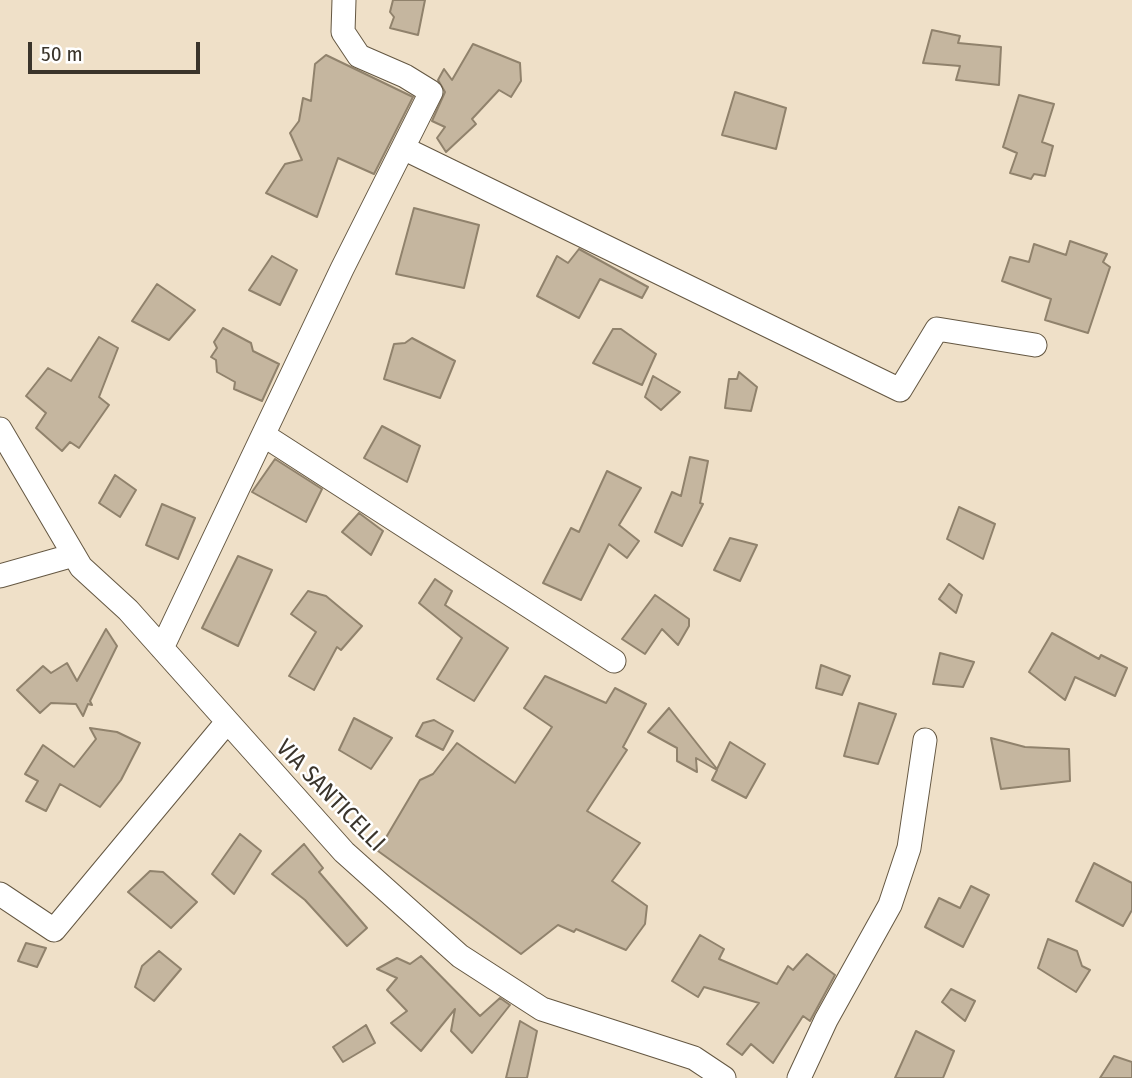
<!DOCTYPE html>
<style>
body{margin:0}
#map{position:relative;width:1132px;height:1078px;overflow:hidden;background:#efe0c8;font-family:"Fira Sans Condensed",sans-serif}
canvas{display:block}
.scale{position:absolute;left:28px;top:42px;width:172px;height:32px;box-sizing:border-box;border:4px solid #3a342b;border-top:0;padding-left:9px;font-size:21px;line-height:24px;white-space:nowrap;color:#3a342b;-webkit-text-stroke:5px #fff;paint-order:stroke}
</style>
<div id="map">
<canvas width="1132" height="1078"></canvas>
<div class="scale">50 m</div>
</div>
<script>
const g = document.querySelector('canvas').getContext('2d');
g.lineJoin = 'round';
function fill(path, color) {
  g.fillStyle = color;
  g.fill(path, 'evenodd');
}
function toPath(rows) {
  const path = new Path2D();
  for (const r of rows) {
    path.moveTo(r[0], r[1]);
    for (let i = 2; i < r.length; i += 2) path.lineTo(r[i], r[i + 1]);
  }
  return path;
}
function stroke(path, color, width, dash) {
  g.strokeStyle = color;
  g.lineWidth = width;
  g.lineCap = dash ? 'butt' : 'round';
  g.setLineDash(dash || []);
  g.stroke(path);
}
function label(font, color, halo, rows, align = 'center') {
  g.font = font + ' "Fira Sans Condensed",sans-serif';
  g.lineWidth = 5;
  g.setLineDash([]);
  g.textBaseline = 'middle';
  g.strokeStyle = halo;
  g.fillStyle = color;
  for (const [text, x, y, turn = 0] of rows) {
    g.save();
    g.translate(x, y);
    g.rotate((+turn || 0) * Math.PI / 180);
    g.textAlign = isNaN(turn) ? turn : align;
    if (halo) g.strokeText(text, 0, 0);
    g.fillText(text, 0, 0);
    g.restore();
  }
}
const building = toPath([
 [393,0,425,0,418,35,390,28,394,17,390,12,393,0],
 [932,30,960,36,958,43,1001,47,999,85,956,80,960,66,923,63,932,30],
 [473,44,520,63,521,81,511,97,499,90,472,119,476,124,446,152,437,138,445,127,432,121,445,92,438,80,444,69,452,80,473,44],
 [326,55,413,97,374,174,338,158,317,217,266,193,285,164,302,160,290,133,299,121,303,98,311,101,315,64,326,55],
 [735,92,786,108,776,149,722,135,735,92],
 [1019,95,1054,104,1042,142,1053,146,1045,176,1034,174,1031,179,1010,173,1017,153,1003,147,1019,95],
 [414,208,479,225,464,288,396,274,414,208],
 [1070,241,1107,254,1103,262,1110,267,1088,333,1045,320,1051,299,1002,281,1010,257,1029,262,1034,244,1066,255,1070,241],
 [579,249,648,287,642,298,600,279,579,318,537,296,557,256,568,263,579,249],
 [272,256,297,270,280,305,249,290,272,256],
 [157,284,195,310,169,340,132,321,157,284],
 [223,328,251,343,253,351,279,364,262,401,234,389,235,382,217,372,216,360,211,357,217,348,214,342,223,328],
 [613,329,621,329,656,354,642,385,593,363,613,329],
 [99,337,118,348,99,397,109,405,79,448,70,442,62,451,36,428,46,413,26,396,48,368,71,381,99,337],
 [412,338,455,361,440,398,384,379,394,344,405,343,412,338],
 [739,372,757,387,751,411,725,408,729,379,737,379,739,372],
 [653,376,680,392,661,410,645,397,653,376],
 [382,426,420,446,407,482,364,458,382,426],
 [690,457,708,461,700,503,703,504,682,546,655,532,672,492,681,496,690,457],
 [275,459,322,489,306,522,252,492,275,459],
 [607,471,641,488,619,525,639,541,627,558,609,544,581,600,543,583,571,528,579,532,607,471],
 [115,475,136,490,120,517,99,503,115,475],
 [162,504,195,518,178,559,146,545,162,504],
 [959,507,995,524,983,559,947,539,959,507],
 [359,513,383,531,371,555,342,532,359,513],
 [730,538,757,545,740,581,714,570,730,538],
 [238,556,272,570,238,646,202,628,238,556],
 [435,579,452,591,445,605,508,648,474,701,437,679,462,638,419,603,435,579],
 [949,584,962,595,956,613,939,599,949,584],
 [308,591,326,596,362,626,341,650,337,647,314,690,289,676,316,632,291,614,308,591],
 [655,595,689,619,689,626,678,645,662,629,645,654,622,639,655,595],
 [106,629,117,646,90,701,92,705,88,704,83,716,76,704,51,703,40,713,17,690,43,666,51,673,67,663,77,681,106,629],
 [1052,633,1099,659,1101,655,1127,668,1115,696,1075,677,1065,700,1029,672,1052,633],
 [940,653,974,662,963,687,933,684,940,653],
 [821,665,850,676,842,695,816,688,821,665],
 [545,676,606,703,615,688,646,704,623,747,627,750,587,811,640,843,612,881,647,906,645,924,626,950,576,929,574,932,558,925,521,954,378,851,420,780,433,774,457,743,515,783,552,727,524,708,545,676],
 [859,703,896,714,878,764,844,756,859,703],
 [669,708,717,769,730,742,765,764,746,798,712,780,717,770,696,758,697,772,677,761,677,748,648,732,669,708],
 [354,718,392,738,371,769,339,750,354,718],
 [434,720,453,731,443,750,416,736,423,723,434,720],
 [90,728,117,732,140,743,121,780,100,807,60,784,46,811,26,801,38,781,25,774,43,745,74,767,96,739,90,728],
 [991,738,1025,747,1069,749,1070,781,1001,789,991,738],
 [240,834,261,851,234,894,212,874,240,834],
 [304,844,323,868,319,872,367,928,347,946,305,900,272,874,304,844],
 [1094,863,1132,883,1132,910,1123,926,1076,901,1094,863],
 [150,871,163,872,197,902,171,928,128,892,150,871],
 [971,886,989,895,963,947,925,927,939,898,960,908,971,886],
 [700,935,724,949,719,959,777,984,788,966,793,970,807,954,835,975,810,1021,803,1016,773,1063,751,1044,742,1055,727,1044,759,1003,704,987,698,997,672,981,700,935],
 [1048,939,1077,951,1082,966,1090,970,1076,992,1038,968,1048,939],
 [26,943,46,948,37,967,18,961,26,943],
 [159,951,181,969,154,1001,135,987,142,966,159,951],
 [421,956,480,1016,500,998,510,1005,472,1053,451,1031,455,1009,421,1051,391,1023,407,1011,387,990,397,978,377,969,397,958,410,964,421,956],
 [951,989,975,1001,965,1021,942,1002,951,989],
 [520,1021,537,1031,527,1078,506,1078,520,1021],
 [366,1025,375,1043,343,1062,333,1047,366,1025],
 [916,1031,954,1051,943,1078,895,1078,916,1031],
 [1114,1056,1132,1062,1132,1078,1100,1078,1114,1056]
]);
fill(building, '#c5b69f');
stroke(building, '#90826c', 2);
const street = toPath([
 [403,148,900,390,937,329,1035,345],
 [0,429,81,567,128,610,344,852,460,956,542,1009,694,1058,724,1078],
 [265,436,614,661],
 [0,576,74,555],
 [162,648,342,269,431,92,405,76,359,56,343,32,344,0],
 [0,894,54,930,227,722],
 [799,1078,826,1020,890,905,909,848,925,740]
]);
stroke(street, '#645742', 25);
stroke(street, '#fff', 23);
label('24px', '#3a342b', '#fff', [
 ["VIA SANTICELLI",330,796,46]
]);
</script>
